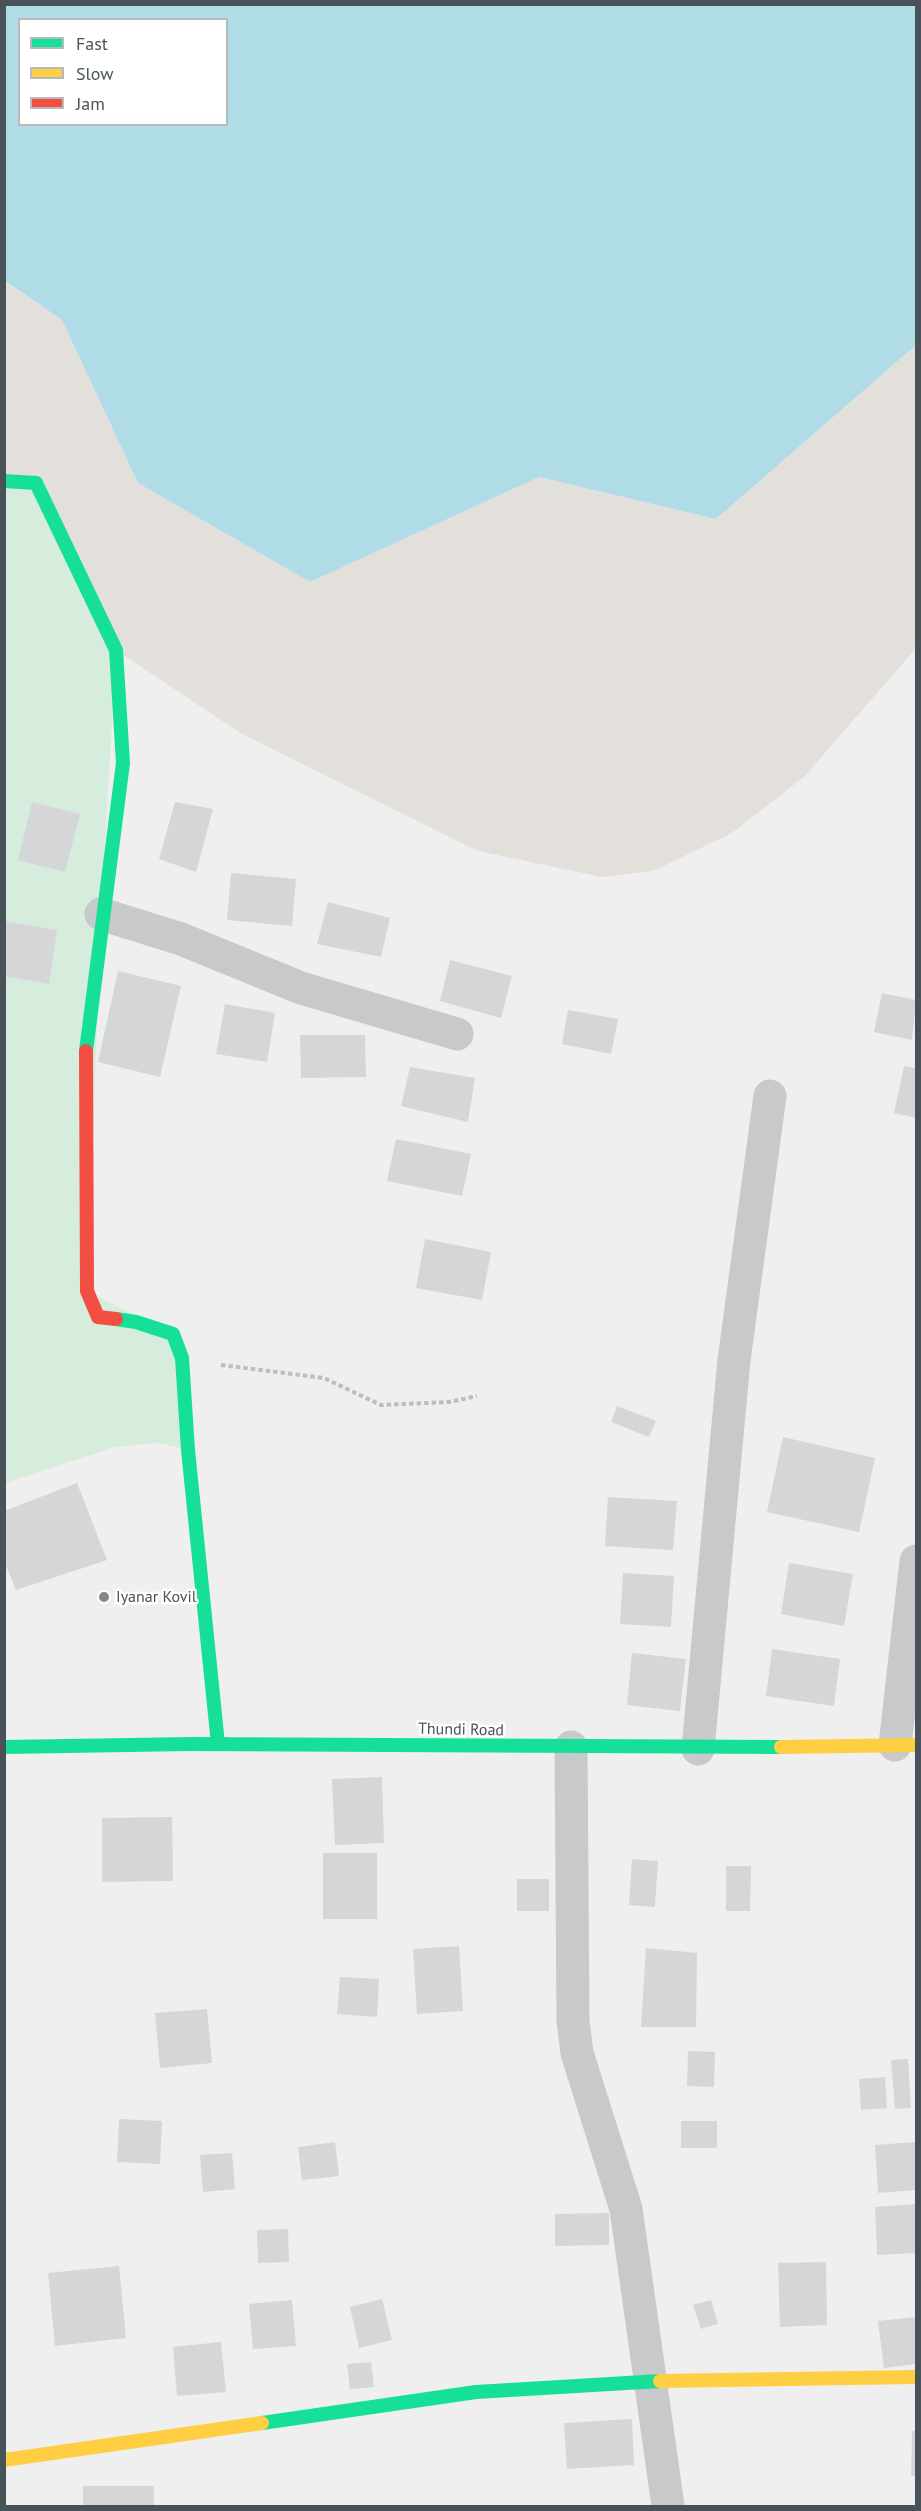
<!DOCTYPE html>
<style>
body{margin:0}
#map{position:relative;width:921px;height:2511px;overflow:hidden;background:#efefef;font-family:"PT Sans",sans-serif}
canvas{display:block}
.frame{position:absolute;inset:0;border:6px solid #485259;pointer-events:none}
.legend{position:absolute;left:18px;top:18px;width:210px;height:108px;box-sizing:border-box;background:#fff;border:2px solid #b6babd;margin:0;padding:8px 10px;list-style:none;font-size:18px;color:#485259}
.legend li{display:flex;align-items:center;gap:12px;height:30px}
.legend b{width:30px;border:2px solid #b6babd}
</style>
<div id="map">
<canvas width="921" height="2511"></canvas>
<div class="frame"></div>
<ul class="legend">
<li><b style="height:8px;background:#16e098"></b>Fast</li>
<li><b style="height:8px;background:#ffcf43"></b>Slow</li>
<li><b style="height:8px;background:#f24e42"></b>Jam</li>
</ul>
</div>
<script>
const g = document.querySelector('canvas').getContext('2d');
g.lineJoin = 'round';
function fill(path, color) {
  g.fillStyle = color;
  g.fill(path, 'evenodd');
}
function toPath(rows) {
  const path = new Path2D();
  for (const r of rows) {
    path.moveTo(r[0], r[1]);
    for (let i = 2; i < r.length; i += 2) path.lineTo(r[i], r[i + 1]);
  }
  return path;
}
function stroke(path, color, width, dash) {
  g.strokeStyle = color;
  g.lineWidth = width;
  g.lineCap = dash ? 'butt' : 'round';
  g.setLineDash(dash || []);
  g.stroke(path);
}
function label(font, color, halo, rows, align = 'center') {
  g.font = font + ' "PT Sans",sans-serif';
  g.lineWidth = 5;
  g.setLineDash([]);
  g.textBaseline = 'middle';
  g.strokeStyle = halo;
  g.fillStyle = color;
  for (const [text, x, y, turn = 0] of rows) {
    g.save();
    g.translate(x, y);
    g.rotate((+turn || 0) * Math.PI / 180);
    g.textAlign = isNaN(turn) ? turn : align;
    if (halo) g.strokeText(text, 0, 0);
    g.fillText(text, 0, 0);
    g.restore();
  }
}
fill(toPath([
 [5,481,36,483,116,650,101,914,87,1291,173,1334,188,1450,158,1443,115,1447,5,1483]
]), '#d6ecdd');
fill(toPath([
 [4,281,62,320,138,483,310,582,539,477,716,519,916,345,916,648,805,776,732,833,653,871,602,877,478,851,242,734,116,650,36,483,5,474]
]), '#e3e0dc');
fill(toPath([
 [4,5,916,5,916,345,716,519,539,477,310,582,138,483,62,320,5,281],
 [20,20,226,20,226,124,20,124]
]), '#afdce6');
fill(toPath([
 [32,802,80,814,65,872,18,860],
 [175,802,213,809,196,872,159,859],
 [231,873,296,879,292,926,227,920],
 [328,902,390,918,381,957,317,944],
 [4,921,57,930,49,984,4,976],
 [450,960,512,976,501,1018,440,1001],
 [118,971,181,986,160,1077,98,1062],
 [882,993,916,1000,912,1040,874,1032],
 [225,1004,275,1013,267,1062,216,1054],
 [568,1010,618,1019,611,1054,562,1044],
 [300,1035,365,1035,366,1077,301,1078],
 [904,1066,916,1068,916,1118,894,1113],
 [410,1067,475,1078,468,1122,401,1106],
 [396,1139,471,1154,462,1196,387,1181],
 [425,1239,491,1252,482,1300,416,1288],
 [617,1406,656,1421,649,1437,611,1422],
 [783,1437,875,1458,859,1532,767,1512],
 [77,1483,107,1560,16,1590,4,1561,4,1511],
 [608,1497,677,1501,673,1550,605,1546],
 [789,1563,853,1574,844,1626,781,1614],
 [623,1573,674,1576,671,1627,620,1624],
 [772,1649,840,1659,834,1706,766,1696],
 [632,1653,686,1659,680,1711,627,1705],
 [382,1777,384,1843,335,1845,332,1779],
 [172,1817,173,1881,102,1882,102,1818],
 [323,1853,377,1853,377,1919,323,1919],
 [632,1859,658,1861,655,1907,629,1905],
 [726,1866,751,1866,750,1911,726,1911],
 [517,1879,549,1879,549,1911,517,1911],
 [459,1946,463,2011,417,2014,413,1949],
 [646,1948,697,1953,696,2027,641,2027],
 [340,1977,379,1979,377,2017,337,2014],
 [207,2009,212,2063,160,2068,155,2013],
 [688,2051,715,2052,714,2087,687,2086],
 [908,2059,911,2108,895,2109,891,2060],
 [885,2077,887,2108,861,2110,859,2079],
 [119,2119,162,2121,160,2164,117,2162],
 [681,2121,717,2121,717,2148,681,2148],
 [335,2142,339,2176,302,2180,298,2147],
 [916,2142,916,2190,878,2193,875,2145],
 [232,2153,235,2189,203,2192,200,2155],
 [916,2204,916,2253,877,2255,875,2207],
 [609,2213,609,2245,555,2246,555,2214],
 [288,2229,289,2262,258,2263,257,2230],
 [826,2262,827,2325,780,2327,778,2263],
 [119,2266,126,2338,55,2346,48,2273],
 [382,2299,392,2340,359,2348,350,2307],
 [292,2300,296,2346,253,2349,249,2304],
 [711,2300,718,2324,701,2329,693,2305],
 [916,2317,916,2364,884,2368,878,2321],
 [221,2342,226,2392,177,2396,173,2347],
 [371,2362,374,2387,350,2389,347,2364],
 [632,2419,634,2465,567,2469,564,2423],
 [912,2431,916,2431,916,2476,911,2476],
 [83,2486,154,2486,154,2506,83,2506]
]), '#d5d6d8');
stroke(toPath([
 [221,1365,324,1378,381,1405,449,1402,477,1396]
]), '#b7c0bd', 4, [4.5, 3]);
stroke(toPath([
 [101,914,181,939,301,988,457,1034],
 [895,1745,916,1561],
 [571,1747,573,2021,577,2053,626,2209,668,2506],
 [698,1749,734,1360,770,1096]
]), '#c7c9ca', 33);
stroke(toPath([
 [4,481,36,483,116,650,123,763,86,1051],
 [116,1319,136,1322,173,1334,182,1358,188,1450,218,1744],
 [4,1747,191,1744,781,1747],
 [262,2423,476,2392,660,2381]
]), '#16e098', 14);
stroke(toPath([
 [781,1747,916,1745],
 [660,2381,916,2377],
 [4,2460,262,2423]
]), '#ffcf43', 14);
stroke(toPath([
 [86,1051,87,1291,98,1317,116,1319]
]), '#f24e42', 14);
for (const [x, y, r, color] of [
 [104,1597,6,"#82898e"]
]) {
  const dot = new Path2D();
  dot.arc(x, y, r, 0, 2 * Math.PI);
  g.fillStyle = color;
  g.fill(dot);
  stroke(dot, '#fff', 2);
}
label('16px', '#485259', '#fff', [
 ["Iyanar Kovil",116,1597]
], 'left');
label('16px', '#485259', '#fff', [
 ["Thundi Road",461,1730,1]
]);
</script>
